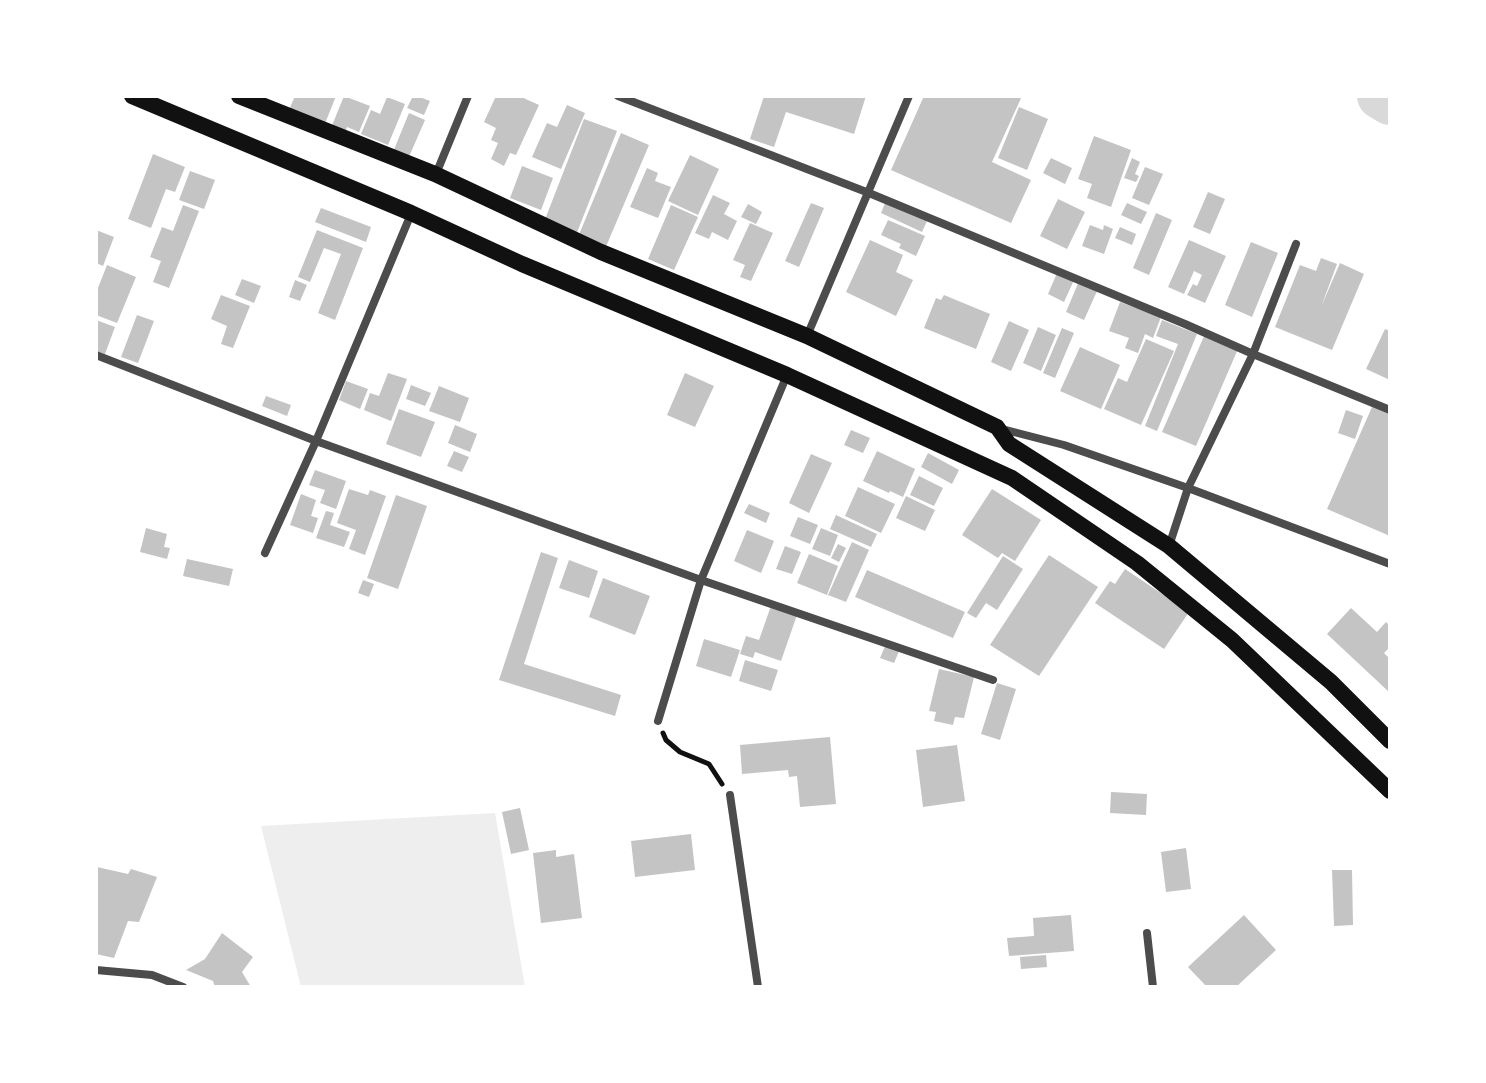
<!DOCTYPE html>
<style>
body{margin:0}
#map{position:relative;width:1486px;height:1083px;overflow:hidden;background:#fff;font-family:"Playfair Display",serif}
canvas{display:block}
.frame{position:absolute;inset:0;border:98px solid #fff;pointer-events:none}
</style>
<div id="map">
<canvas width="1486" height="1083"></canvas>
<div class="frame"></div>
</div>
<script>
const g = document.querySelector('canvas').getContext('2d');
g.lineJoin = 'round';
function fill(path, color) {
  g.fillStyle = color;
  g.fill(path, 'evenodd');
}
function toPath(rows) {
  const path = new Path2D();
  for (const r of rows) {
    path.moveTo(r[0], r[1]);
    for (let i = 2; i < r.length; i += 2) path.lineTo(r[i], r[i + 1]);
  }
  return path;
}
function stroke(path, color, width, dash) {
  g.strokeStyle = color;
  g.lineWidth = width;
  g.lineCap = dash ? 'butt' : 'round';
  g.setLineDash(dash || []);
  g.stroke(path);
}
fill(toPath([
 [495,813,525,987,301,987,261,826]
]), '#eee');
stroke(toPath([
 [1380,96,1390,102]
]), '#d9d9d9', 46);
fill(toPath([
 [295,96,336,96,324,126,288,112],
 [344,96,370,106,359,132,347,127,345,133,331,128],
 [413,96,417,96,430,101,424,115,407,108],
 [496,96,519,96,539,105,516,155,510,153,504,166,491,159,498,143,491,140,496,128,484,122],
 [764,96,866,96,854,134,786,112,774,147,750,139],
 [924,96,1022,96,992,162,1031,180,1011,223,891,170],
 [387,97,405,104,388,145,361,134,371,110,380,114],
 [567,105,585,113,561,169,532,157,547,123,557,127],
 [1019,107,1048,119,1027,170,998,158],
 [409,113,425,120,408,159,393,152],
 [584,119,617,131,576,235,544,222],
 [621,133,649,145,605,249,578,237],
 [1094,136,1131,150,1111,207,1087,198,1092,184,1078,179],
 [153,154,185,167,175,192,166,189,151,228,128,219],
 [690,155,719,169,698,215,668,201],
 [1051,158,1072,168,1065,184,1043,173],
 [1132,158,1140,162,1135,174,1139,176,1136,182,1124,178],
 [522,166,553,178,541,210,510,198],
 [1145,167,1163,174,1149,205,1132,198],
 [647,168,658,173,655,181,671,187,658,218,630,207],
 [190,171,215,180,204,209,179,200],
 [1208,192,1225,199,1210,234,1193,227],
 [713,195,730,203,724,214,737,221,728,240,712,232,709,239,695,233],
 [1058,199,1085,212,1067,249,1040,236],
 [811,203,824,208,799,267,785,261],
 [885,203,927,221,922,232,881,213],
 [1127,203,1147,212,1141,224,1121,215],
 [748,204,762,212,756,224,741,217],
 [183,205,199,211,169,288,153,282,161,261,150,257,162,227,173,231],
 [671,205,698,217,674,270,648,259],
 [321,208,371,227,366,242,315,222],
 [1156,213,1172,220,1149,275,1133,268],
 [888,220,925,236,916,256,899,248,901,244,881,235],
 [750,223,773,233,751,281,740,277,745,265,733,260],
 [1090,225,1103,230,1104,225,1113,229,1104,254,1082,246],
 [1120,227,1136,234,1132,245,1115,238],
 [96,230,114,237,103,266,96,263],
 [317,230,363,248,335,320,318,313,341,254,324,248,310,282,298,277],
 [870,240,903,255,896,272,913,280,896,316,846,292],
 [1189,240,1226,256,1205,303,1187,295,1193,284,1197,286,1202,275,1194,271,1184,294,1168,287],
 [1251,242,1278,253,1252,317,1225,305],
 [1321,258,1337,264,1321,307,1340,263,1364,274,1332,350,1275,327,1300,265,1316,271],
 [107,265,136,277,117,323,96,315,96,293],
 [1057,273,1074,280,1064,302,1048,294],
 [242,279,261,286,254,303,235,295],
 [295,280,307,285,300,301,289,297],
 [1079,281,1098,289,1084,320,1066,312],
 [221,295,250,306,233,348,221,344,227,326,211,319],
 [944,295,990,314,976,349,924,328,936,298,941,300],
 [1120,302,1161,317,1153,338,1145,334,1138,353,1125,348,1129,338,1109,331],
 [137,315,154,321,138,363,121,357],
 [96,320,115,327,105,354,96,351],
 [1162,320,1197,334,1157,431,1145,426,1178,344,1156,336],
 [1009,321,1029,330,1011,371,991,362],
 [1038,327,1056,335,1041,371,1023,363],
 [1062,328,1074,333,1055,378,1043,373],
 [1385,329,1390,331,1390,380,1366,369],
 [1205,334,1238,349,1196,446,1162,432],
 [1146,339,1174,351,1141,425,1104,409,1118,378,1127,382],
 [1080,347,1120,365,1101,409,1060,391],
 [388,373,407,379,391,421,364,410,370,393,379,396],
 [685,373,714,386,695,427,667,415],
 [346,381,368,389,360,409,339,400],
 [411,385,431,393,425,406,406,399],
 [439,386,469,398,460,422,429,411],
 [266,396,291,405,287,416,262,406],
 [1372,407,1390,414,1390,536,1327,509],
 [399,409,435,422,421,457,386,444],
 [1346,410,1363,416,1355,439,1338,433],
 [455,425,477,434,470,452,448,443],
 [851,430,870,438,863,453,844,445],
 [454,451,469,457,462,472,447,466],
 [877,451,915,469,903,497,890,491,889,493,863,481],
 [928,453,959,470,952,484,921,467],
 [811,454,832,463,809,513,789,503],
 [315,470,346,481,336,509,320,503,325,490,309,485],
 [919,476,943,488,934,506,910,495],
 [858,487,895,504,881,533,845,516],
 [349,489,368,495,370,490,386,496,365,555,349,549,356,530,337,523],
 [992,489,1041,520,1015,561,1002,553,998,558,962,535],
 [301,494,316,500,311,516,318,518,313,533,290,525],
 [396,495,427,506,398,589,367,578],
 [906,496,935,510,925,531,896,518],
 [749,504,770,513,766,523,744,513],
 [326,511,334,513,330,525,350,532,344,547,316,538],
 [836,515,877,534,871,547,830,529],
 [798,517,818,525,810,544,790,536],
 [146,528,167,534,164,547,170,548,167,559,140,552],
 [821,528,838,535,830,556,812,549],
 [747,530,774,541,761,573,734,561],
 [852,542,869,550,846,602,828,595],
 [838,544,846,548,839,562,831,558],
 [785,546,801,552,792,574,776,569],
 [541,552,558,558,524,664,621,695,615,716,499,680],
 [809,554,838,566,827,595,797,583],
 [1049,555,1098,587,1039,676,990,645],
 [1003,556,1023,569,997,610,986,603,976,618,967,613],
 [187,559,233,569,229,586,183,576],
 [569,560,598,571,589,598,559,588],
 [1125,569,1189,612,1164,649,1095,603,1110,581,1115,584],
 [867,570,965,612,953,638,855,597],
 [603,578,650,596,635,635,589,617],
 [363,580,374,584,369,597,358,593],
 [771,606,797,615,781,661,755,652,753,658,740,654,746,636,759,640],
 [1351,608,1377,632,1386,622,1390,626,1390,647,1384,653,1390,659,1389,692,1327,634],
 [704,639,740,650,731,677,696,666],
 [886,644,900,649,894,663,880,658],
 [745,660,778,670,771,691,739,681],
 [939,669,974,677,964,718,955,717,953,725,934,721,936,712,929,711],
 [997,683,1016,689,1000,740,981,734],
 [830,737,836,804,800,807,797,776,789,777,788,770,742,774,740,745],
 [957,745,965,801,923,807,916,750],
 [1111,792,1147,794,1146,815,1110,813],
 [520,808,529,850,511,854,502,812],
 [691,834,695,870,635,877,631,841],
 [1186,848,1191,889,1166,892,1161,852],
 [556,850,556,857,574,854,582,918,541,923,533,853],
 [97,867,128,874,131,869,157,877,139,922,128,921,114,958,96,954],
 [1332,870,1352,870,1353,925,1334,926],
 [1071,915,1074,951,1009,956,1007,938,1034,936,1033,918],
 [1244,915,1276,950,1236,987,1207,987,1188,967],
 [222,933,253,957,242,972,251,987,215,987,213,981,186,970,205,959],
 [1046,955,1047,967,1021,969,1020,957]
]), '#c4c4c4');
stroke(toPath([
 [663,733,666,740,680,752,709,764,722,784]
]), '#111', 5);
stroke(toPath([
 [618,96,869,193,1185,324,1253,354,1390,410],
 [436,174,468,96],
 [807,336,909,96],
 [96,355,316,441,701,580,993,680],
 [1002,429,1064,445,1188,488,1390,564],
 [1169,546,1188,488,1253,354,1296,244],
 [265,553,316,441,411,214],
 [658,721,701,580,787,375],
 [730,795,758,987],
 [1147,933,1153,987],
 [96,970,152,975,183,987]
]), '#4c4c4c', 8);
stroke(toPath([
 [132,96,411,213,522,264,787,375,1012,478,1137,563,1232,640,1390,791],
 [239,96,435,174,601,252,807,336,997,427,1009,444,1169,546,1331,682,1390,741]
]), '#111', 16);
</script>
